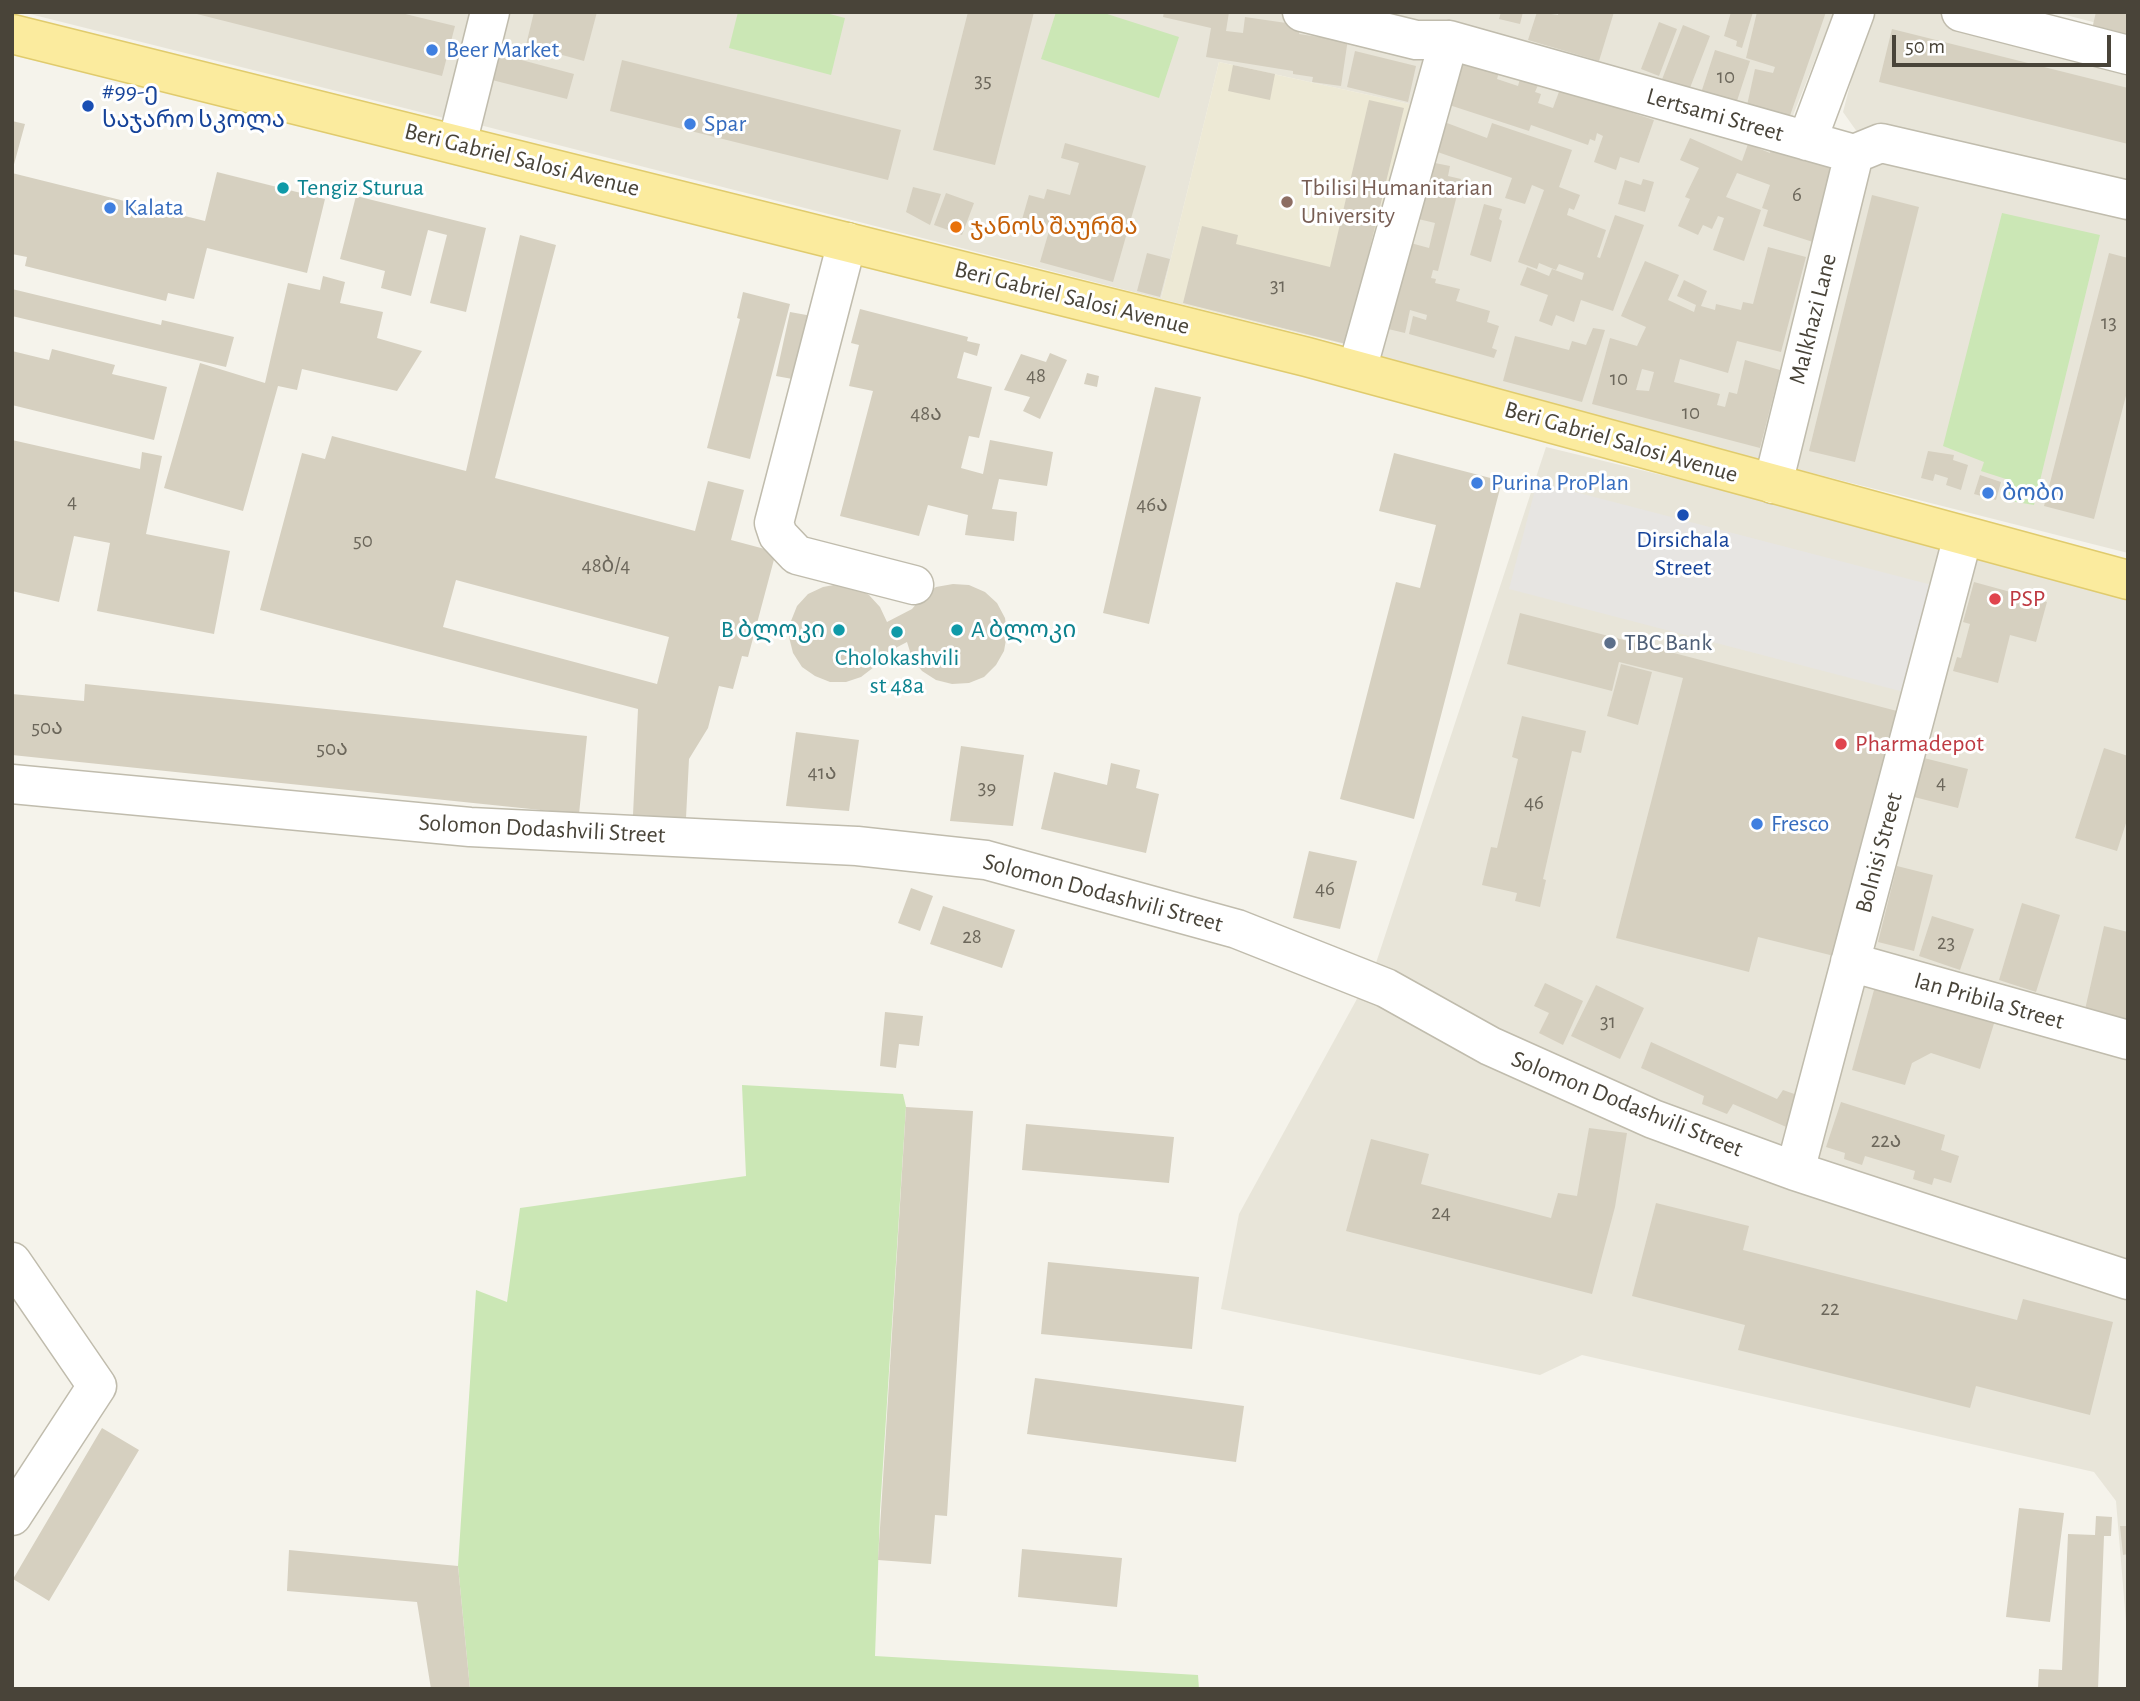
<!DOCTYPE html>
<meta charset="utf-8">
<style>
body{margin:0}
#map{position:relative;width:2140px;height:1701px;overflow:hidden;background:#f5f3eb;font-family:"Alegreya Sans",sans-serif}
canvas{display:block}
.frame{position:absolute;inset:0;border:14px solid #494439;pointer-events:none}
.scale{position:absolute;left:1892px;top:35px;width:219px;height:32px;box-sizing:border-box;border:4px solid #494439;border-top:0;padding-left:9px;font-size:21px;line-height:24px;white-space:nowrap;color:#494439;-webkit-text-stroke:5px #fff;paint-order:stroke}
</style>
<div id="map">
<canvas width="2140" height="1701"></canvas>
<div class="frame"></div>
<div class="scale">50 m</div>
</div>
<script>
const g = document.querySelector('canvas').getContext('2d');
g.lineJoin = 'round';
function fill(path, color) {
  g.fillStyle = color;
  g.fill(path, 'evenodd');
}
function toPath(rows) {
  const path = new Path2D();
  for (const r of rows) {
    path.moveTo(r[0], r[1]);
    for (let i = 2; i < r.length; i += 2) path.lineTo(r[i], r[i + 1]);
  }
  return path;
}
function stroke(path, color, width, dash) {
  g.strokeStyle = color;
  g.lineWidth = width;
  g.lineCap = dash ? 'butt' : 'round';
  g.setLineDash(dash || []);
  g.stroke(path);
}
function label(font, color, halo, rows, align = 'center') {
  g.font = font + ' "Alegreya Sans","Noto Sans Georgian",sans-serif';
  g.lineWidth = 6;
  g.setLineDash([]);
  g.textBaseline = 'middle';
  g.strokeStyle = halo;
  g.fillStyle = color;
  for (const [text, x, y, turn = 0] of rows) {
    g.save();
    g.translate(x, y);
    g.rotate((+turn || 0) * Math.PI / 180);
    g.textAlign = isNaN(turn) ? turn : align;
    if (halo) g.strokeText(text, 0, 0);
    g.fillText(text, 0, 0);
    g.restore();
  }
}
fill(toPath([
 [22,12,474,12,448,119],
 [501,12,1281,12,1426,46,1414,105,1219,62,1161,299,472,123],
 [1351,12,1834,12,1790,123],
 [1869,12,1944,12,2128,59,2128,553,1796,469,1872,153,1843,112],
 [2054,12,2128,12,2128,31],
 [1456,48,1839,158,1761,464,1381,362,1377,352],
 [1546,447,2128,588,2128,1646,2116,1501,2094,1472,1582,1355,1540,1375,1221,1309,1239,1214,1375,966]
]), '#e8e5d9');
fill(toPath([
 [1219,62,1414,105,1355,347,1161,299]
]), '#ede9d5');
fill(toPath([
 [738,12,822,12,845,18,831,75,729,48],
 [1056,12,1101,12,1179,37,1159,98,1041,59],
 [2002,213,2100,235,2034,505,2004,500,2009,480,1981,471,1984,462,1943,446],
 [742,1085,903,1094,906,1107,880,1511,875,1656,1198,1675,1199,1689,470,1689,458,1566,476,1290,507,1302,520,1208,746,1176]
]), '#cbe7b5');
fill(toPath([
 [1537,482,1932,585,1904,692,1509,589]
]), '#e7e5e2');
fill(toPath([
 [189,12,397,12,455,26,442,76],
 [534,12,597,12,584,61,526,45],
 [968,12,1034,12,995,165,933,150],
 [1164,12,1229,12,1226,31,1243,33,1245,17,1300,25,1299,34,1319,37,1320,28,1349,32,1341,86,1312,82,1313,77,1293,74,1293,71,1206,57,1211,28,1163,17],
 [1501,12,1523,12,1520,24,1499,19],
 [1537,12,1558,15,1559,12,1614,12,1599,61,1528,40],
 [1731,12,1753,12,1742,48,1736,46,1737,41,1724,36],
 [1757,12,1826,12,1785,130,1744,119,1755,69,1773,73,1775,67,1746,58],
 [2096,12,2128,12,2128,38,2092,29],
 [1659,22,1677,29,1659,76,1641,69],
 [1683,25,1710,36,1688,93,1661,82],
 [1892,29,2128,88,2128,144,1879,82],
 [1457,50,1503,59,1497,79,1518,86,1520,79,1538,85,1535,92,1541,94,1538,103,1553,108,1560,89,1654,120,1639,163,1620,157,1616,170,1594,162,1603,136,1597,133,1595,141,1590,139,1588,145,1531,125,1529,131,1440,102],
 [1715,50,1750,61,1736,104,1701,93],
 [1355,51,1416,66,1408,102,1347,87],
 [499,54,574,74,567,99,492,80],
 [622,60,901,130,888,180,610,111],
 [1233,65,1275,74,1270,100,1228,91],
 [1369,100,1404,108,1365,268,1373,270,1354,346,1183,303,1202,226,1238,235,1236,244,1330,267],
 [1439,120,1487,138,1492,123,1572,150,1559,187,1580,195,1574,210,1569,208,1567,215,1606,230,1597,257,1600,258,1615,215,1644,225,1613,311,1581,300,1574,322,1556,315,1552,326,1539,321,1548,295,1520,285,1527,267,1549,276,1552,269,1582,280,1584,273,1559,264,1556,270,1539,263,1537,269,1518,262,1544,190,1532,185,1525,204,1505,198,1512,178,1429,149],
 [12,121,25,124,13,168,12,168],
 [1690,138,1742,161,1748,144,1770,153,1771,148,1835,167,1813,242,1763,226,1768,210,1762,208,1770,185,1737,173,1726,197,1761,210,1744,261,1713,250,1724,218,1718,216,1712,229,1703,225,1698,235,1678,226,1690,199,1685,197,1699,168,1680,160],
 [1065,143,1146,166,1113,282,1040,262,1049,231,1021,223,1029,195,1044,199,1047,189,1070,195,1079,163,1061,158],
 [1435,163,1450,166,1448,176,1461,179,1438,271,1433,270,1431,278,1436,279,1435,283,1460,289,1456,301,1490,311,1487,322,1499,326,1492,348,1497,350,1494,358,1409,334,1413,316,1426,320,1427,315,1410,310,1405,333,1384,328,1407,242,1429,248,1435,223,1410,217,1421,174,1432,176],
 [217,172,325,199,307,273,207,248,194,299,168,293,166,301,25,266,27,257,12,254,12,173,205,221],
 [1643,179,1654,182,1645,212,1618,204,1625,180,1641,185],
 [913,187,941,194,930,225,906,212],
 [946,193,974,203,962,235,934,225],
 [1872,195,1919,207,1855,462,1809,451],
 [356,196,486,228,466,312,430,303,447,235,428,230,411,296,381,288,385,271,340,259],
 [1484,204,1502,209,1499,219,1502,221,1491,262,1470,255],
 [520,235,556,245,495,478,695,531,708,481,744,490,731,540,776,552,748,657,742,656,733,689,719,686,708,728,689,759,686,818,633,815,638,709,260,610,302,453,325,459,332,436,466,471],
 [456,580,669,637,657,684,443,627],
 [1768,247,1806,257,1781,352,1737,341,1728,373,1680,359,1674,382,1720,394,1717,405,1725,407,1729,392,1737,394,1745,360,1780,370,1760,448,1592,404,1610,338,1637,346,1646,327,1621,316,1645,261,1679,275,1668,300,1694,312,1696,305,1677,296,1684,280,1707,291,1701,306,1715,310,1716,304,1741,310,1743,302,1753,304],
 [1642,369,1654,372,1649,391,1636,390],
 [1147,253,1170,259,1160,297,1137,291],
 [2109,253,2128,258,2128,388,2094,519,2044,506],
 [323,276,345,282,340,303,383,312,377,338,422,351,397,391,302,369,297,390,278,386,243,511,164,488,200,363,265,383,288,283,320,290],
 [12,289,161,325,162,320,234,337,226,367,12,316],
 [743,292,790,304,750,459,707,448,740,319,737,318],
 [860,309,968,337,967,341,980,344,977,356,964,352,957,378,992,387,979,438,969,436,961,468,983,474,990,440,1053,452,1047,486,999,479,992,509,1017,512,1014,541,965,535,968,515,928,505,919,536,840,516,873,391,849,386,859,345,851,343],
 [790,312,812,316,798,380,776,376],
 [1593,328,1605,330,1582,402,1503,381,1515,336,1569,350,1572,341,1586,345],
 [52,349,115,365,112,374,167,387,154,440,12,405,12,351,49,360],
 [1050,353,1067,360,1040,419,1023,411,1030,397,1004,390,1021,354,1046,362],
 [1087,373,1099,376,1097,387,1084,384],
 [1155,387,1201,397,1149,624,1103,613],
 [12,440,140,469,142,452,162,456,146,534,230,551,214,634,97,611,110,543,74,536,59,602,12,591],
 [1928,451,1954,455,1953,460,1968,465,1961,490,1946,485,1948,478,1935,474,1933,481,1921,478],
 [1394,453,1502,481,1414,819,1340,799,1396,582,1420,588,1436,525,1379,511],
 [1980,475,2001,482,1996,500,1974,494],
 [1974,582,2047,602,2036,642,2010,635,1998,683,1953,671,1957,657,1961,658,1970,624,1963,622],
 [839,584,855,587,869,595,880,607,887,622,912,609,922,597,936,587,953,584,969,585,985,592,997,603,1005,618,1007,634,1004,651,996,665,984,677,969,683,952,684,936,680,922,671,912,658,907,642,884,654,874,667,861,677,846,682,830,682,815,676,802,667,793,653,789,637,791,621,797,606,808,594,823,587],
 [1520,613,1897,711,1834,956,1758,937,1749,972,1616,938,1683,678,1619,662,1612,691,1507,664],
 [1621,664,1652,672,1638,725,1607,716],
 [85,684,587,736,579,814,12,755,12,694,84,701],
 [1522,716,1586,731,1581,753,1572,751,1543,879,1546,880,1540,907,1515,901,1517,893,1482,885,1491,847,1497,848,1518,759,1512,757],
 [796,732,859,740,849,811,786,806],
 [961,746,1024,755,1013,826,950,821],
 [2104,748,2128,756,2128,817,2117,851,2075,838],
 [1924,758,1968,769,1958,808,1914,797],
 [1111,763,1140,770,1136,788,1159,794,1146,853,1041,829,1054,772,1107,785],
 [1309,851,1357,861,1340,929,1293,918],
 [1897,866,1933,875,1914,951,1878,942],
 [911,888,933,896,920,931,898,923],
 [2022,903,2060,915,2036,992,1999,980],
 [943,906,1015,930,1002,968,930,944],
 [1932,916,1974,929,1960,970,1919,956],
 [2104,926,2128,932,2126,1024,2084,1014],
 [1877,979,1996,1017,1980,1069,1931,1053,1912,1063,1905,1085,1852,1070],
 [1545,983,1583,1001,1563,1045,1539,1033,1549,1013,1534,1006],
 [1596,985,1644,1008,1620,1059,1571,1036],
 [885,1012,923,1016,919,1046,899,1044,896,1068,880,1066],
 [1651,1042,1777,1099,1783,1090,1803,1097,1791,1129,1733,1104,1727,1114,1702,1104,1704,1096,1641,1068],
 [1841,1102,1945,1135,1941,1150,1959,1156,1951,1183,1934,1178,1932,1185,1913,1179,1915,1171,1865,1156,1862,1165,1844,1159,1845,1153,1826,1147],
 [906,1107,973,1111,947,1516,935,1515,931,1564,878,1560],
 [1026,1124,1174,1137,1169,1183,1022,1170],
 [1589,1128,1627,1133,1615,1207,1592,1294,1346,1231,1371,1139,1429,1154,1421,1184,1551,1218,1558,1193,1577,1196],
 [1656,1203,1749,1226,1743,1250,2017,1320,2023,1299,2113,1322,2090,1415,1976,1386,1970,1408,1738,1350,1745,1325,1632,1296],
 [1048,1262,1199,1277,1192,1349,1041,1334],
 [1035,1378,1244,1406,1236,1462,1027,1434],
 [102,1428,139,1450,49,1601,13,1579],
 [2019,1508,2064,1513,2050,1622,2006,1617],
 [2096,1516,2112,1517,2111,1536,2104,1536,2098,1689,2038,1688,2039,1669,2062,1670,2068,1534,2095,1535],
 [2120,1526,2128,1526,2128,1554,2123,1555],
 [1022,1549,1122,1558,1117,1607,1018,1597],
 [289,1550,458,1566,470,1689,431,1689,417,1602,287,1591]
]), '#d6d0c0');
const minor = toPath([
 [1302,12,1416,40,1449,40,1854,154,1881,143,2128,200],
 [1961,12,2128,55],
 [1807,141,1855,12],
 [457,144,490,12],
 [847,242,774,523,778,535,797,555,914,585],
 [1357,370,1449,40],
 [1773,484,1854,154],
 [12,784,470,827,857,846,986,860,1237,929,1386,988,1490,1046,1653,1119,1795,1171,2128,1280],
 [1850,962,2128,1040],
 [1795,1171,1963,536],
 [12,1262,97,1386,12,1516]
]);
const major = toPath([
 [12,34,1307,357,2128,580]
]);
stroke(minor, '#c0bcad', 41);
stroke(major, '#e0cb6d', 41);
stroke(minor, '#fff', 38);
stroke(major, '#fbeb9e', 38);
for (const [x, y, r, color] of [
 [432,50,7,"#3f7fe0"],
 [88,106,7,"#1a4fb4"],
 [690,124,7,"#3f7fe0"],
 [283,188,7,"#0f9aa8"],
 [1287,202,7,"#8d6e63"],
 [110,208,7,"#3f7fe0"],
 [956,227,7,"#e8710a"],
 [1477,483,7,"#3f7fe0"],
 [1988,493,7,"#3f7fe0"],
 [1683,515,7,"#1a4fb4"],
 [1995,599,7,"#e0444e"],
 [839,630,7,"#0f9aa8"],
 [957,630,7,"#0f9aa8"],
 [897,632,7,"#0f9aa8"],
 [1610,643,7,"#5c6f8a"],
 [1841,744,7,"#e0444e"],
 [1757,824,7,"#3f7fe0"]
]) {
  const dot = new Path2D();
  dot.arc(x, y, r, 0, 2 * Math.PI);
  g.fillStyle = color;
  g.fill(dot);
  stroke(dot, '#fff', 2.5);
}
label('21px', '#6c675b', null, [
 ["10",1726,77],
 ["35",983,81],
 ["6",1797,195],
 ["31",1278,286],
 ["13",2109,323],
 ["48",1036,376],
 ["10",1619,379],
 ["10",1691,413],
 ["48ა",926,414],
 ["4",72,502],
 ["46ა",1152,505],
 ["50",363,541],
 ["48ბ/4",606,566],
 ["50ა",47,728],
 ["50ა",332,749],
 ["41ა",822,773],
 ["4",1941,783],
 ["39",987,788],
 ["46",1534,803],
 ["46",1325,889],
 ["28",972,937],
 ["23",1946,943],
 ["31",1608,1022],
 ["22ა",1886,1141],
 ["24",1441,1213],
 ["22",1830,1309]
]);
label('24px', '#366cbe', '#fff', [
 ["Beer Market",446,50],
 ["Spar",704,124],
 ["Kalata",124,208],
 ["Purina ProPlan",1491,483],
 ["ბობი",2002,493],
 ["Fresco",1771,824]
], 'left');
label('24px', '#164399', '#fff', [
 ["#99-ე",102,92],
 ["საჯარო სკოლა",102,120],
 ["Dirsichala",1683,540,"center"],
 ["Street",1683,568,"center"]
], 'left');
label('24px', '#494439', '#fff', [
 ["Lertsami Street",1715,115,16],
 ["Beri Gabriel Salosi Avenue",522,160,14],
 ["Beri Gabriel Salosi Avenue",1072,298,14],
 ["Malkhazi Lane",1813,319,-76],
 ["Beri Gabriel Salosi Avenue",1621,442,16],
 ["Solomon Dodashvili Street",542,829,3],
 ["Bolnisi Street",1879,853,-75],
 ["Solomon Dodashvili Street",1103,893,15],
 ["Ian Pribila Street",1989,1001,16],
 ["Solomon Dodashvili Street",1627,1104,22]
]);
label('24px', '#0d838f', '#fff', [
 ["Tengiz Sturua",297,188],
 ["B ბლოკი",825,630,"right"],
 ["A ბლოკი",971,630],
 ["Cholokashvili",897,658,"center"],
 ["st 48a",897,686,"center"]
], 'left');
label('24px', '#785e54', '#fff', [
 ["Tbilisi Humanitarian",1301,188],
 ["University",1301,216]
], 'left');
label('24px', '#c56008', '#fff', [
 ["ჯანოს შაურმა",970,227]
], 'left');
label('24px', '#be3a42', '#fff', [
 ["PSP",2009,599],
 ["Pharmadepot",1855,744]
], 'left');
label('24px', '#4e5e75', '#fff', [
 ["TBC Bank",1624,643]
], 'left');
</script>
